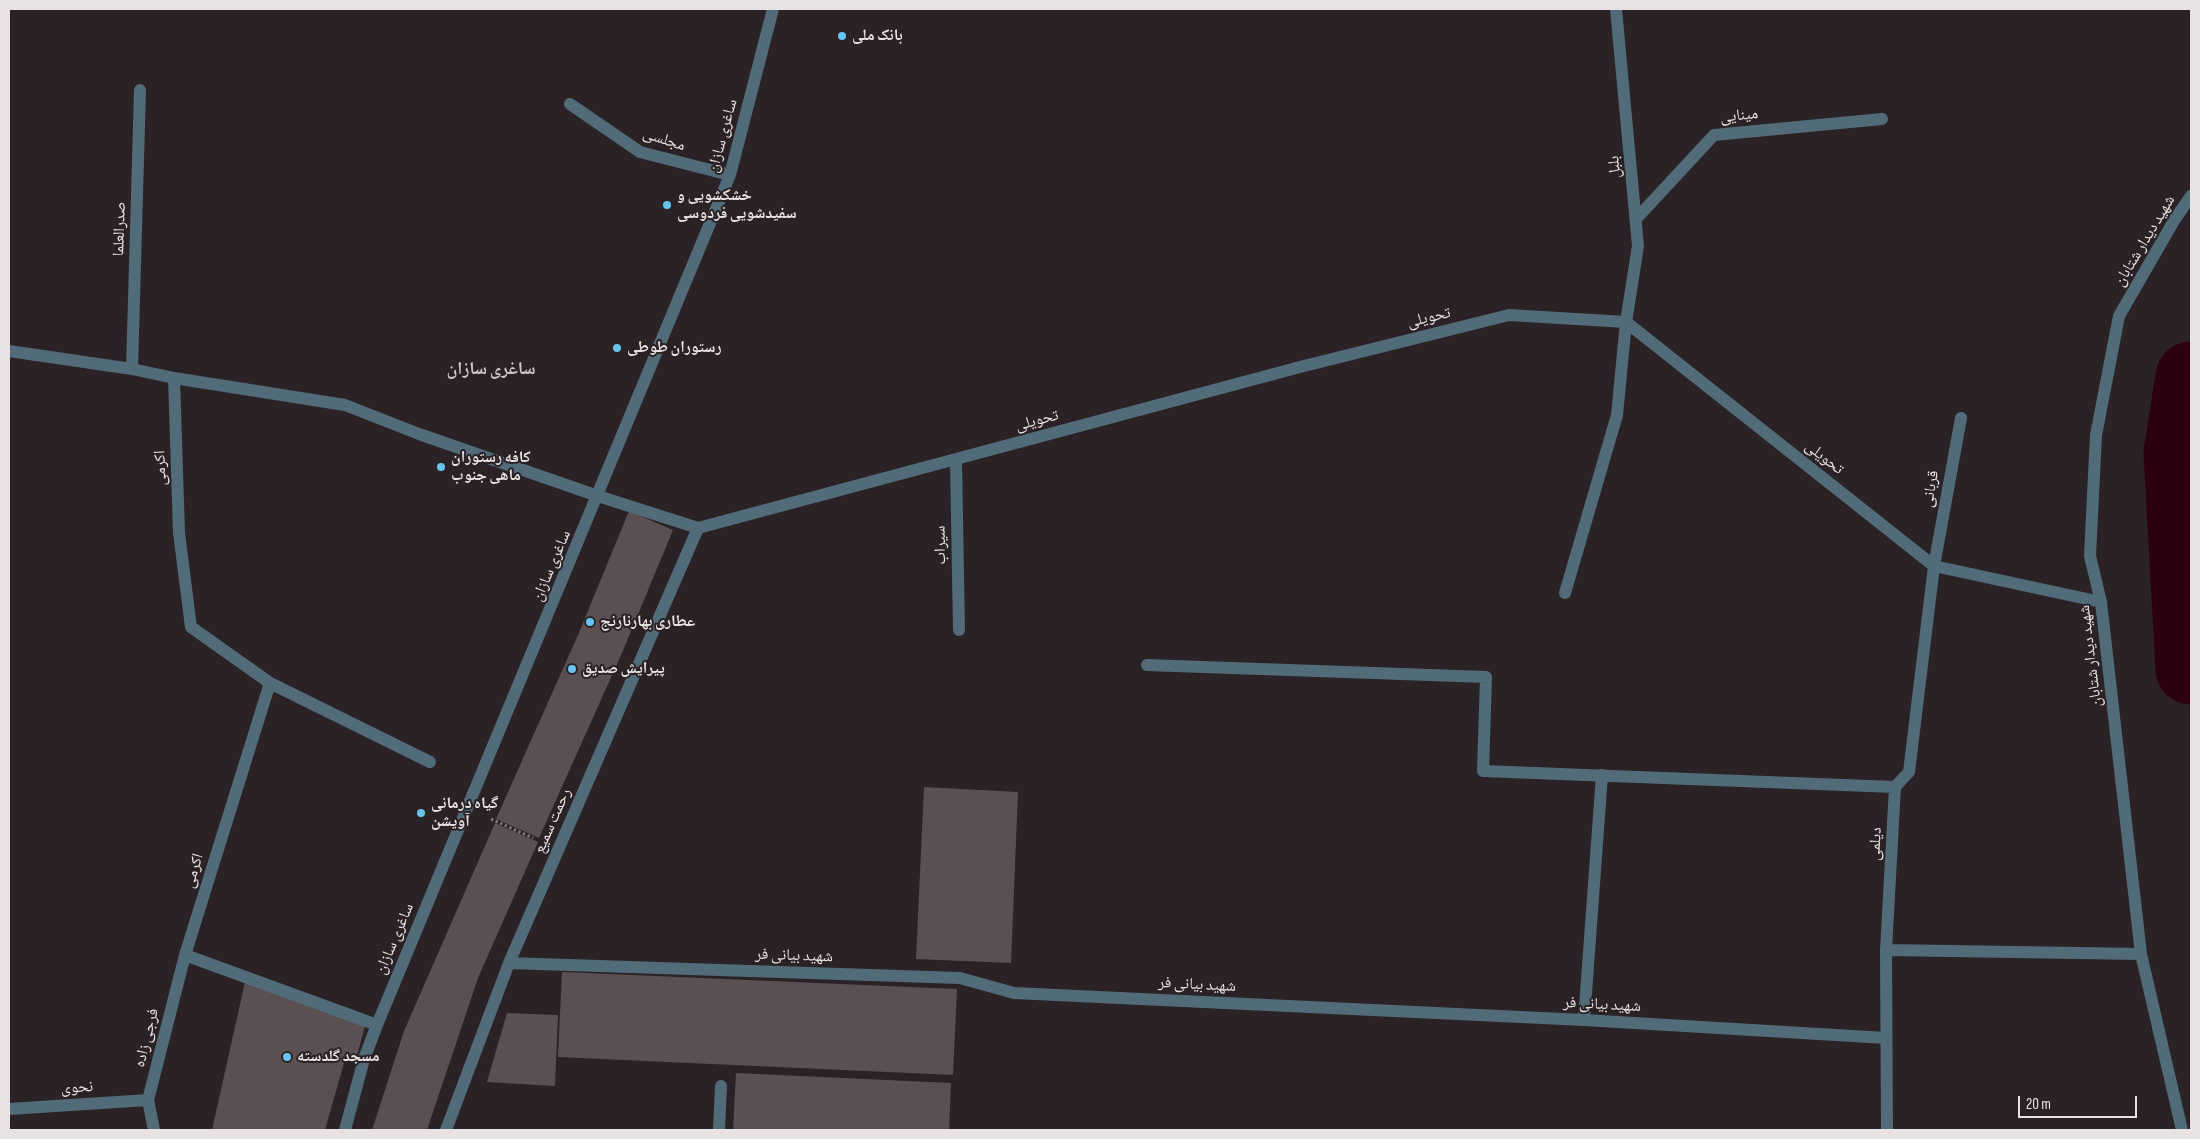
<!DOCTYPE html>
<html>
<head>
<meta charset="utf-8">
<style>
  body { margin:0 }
  #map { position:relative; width:2200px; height:1139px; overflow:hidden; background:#2a2224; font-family:"Sofia Sans Condensed",sans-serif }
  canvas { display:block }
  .frame { position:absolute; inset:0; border:10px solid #e8e2e3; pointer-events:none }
  .scale { position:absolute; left:2018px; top:1096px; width:119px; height:22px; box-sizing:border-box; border:2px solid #e8e2e3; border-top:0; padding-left:6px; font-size:15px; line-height:18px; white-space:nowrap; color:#e8e2e3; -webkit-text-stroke:4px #2a2224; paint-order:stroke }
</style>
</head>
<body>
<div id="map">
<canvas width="2200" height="1139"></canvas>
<div class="frame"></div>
<div class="scale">20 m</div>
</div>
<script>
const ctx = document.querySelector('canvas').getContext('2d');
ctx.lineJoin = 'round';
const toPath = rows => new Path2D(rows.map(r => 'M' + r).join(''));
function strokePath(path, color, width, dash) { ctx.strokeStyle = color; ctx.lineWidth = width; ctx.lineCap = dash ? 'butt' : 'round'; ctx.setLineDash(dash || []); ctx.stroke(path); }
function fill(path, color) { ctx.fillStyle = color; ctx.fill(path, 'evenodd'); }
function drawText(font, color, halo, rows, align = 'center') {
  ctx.font = font + ' "Sofia Sans Condensed","Noto Naskh Arabic",sans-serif'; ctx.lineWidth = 4; ctx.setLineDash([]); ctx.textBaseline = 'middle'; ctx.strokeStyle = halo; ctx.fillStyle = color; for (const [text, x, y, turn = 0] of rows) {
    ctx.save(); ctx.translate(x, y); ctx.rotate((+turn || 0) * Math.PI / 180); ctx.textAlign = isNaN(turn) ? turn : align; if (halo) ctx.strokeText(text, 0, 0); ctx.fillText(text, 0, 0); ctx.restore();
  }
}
strokePath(toPath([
  [2191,377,2179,453,2191,669]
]), '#2c0010', 71);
fill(toPath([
  [629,511,673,530,622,653,539,838,496,819,578,635],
  [924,787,1018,792,1011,963,916,959],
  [495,823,538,842,478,978,427,1130,372,1130,404,1031],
  [562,972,957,989,953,1075,558,1057],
  [245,982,365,1026,356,1059,346,1056,325,1130,212,1130],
  [507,1013,558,1015,555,1086,487,1082],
  [736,1073,951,1083,949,1130,733,1130]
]), '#5a5052');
strokePath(toPath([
  [491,819,533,838]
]), '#7e7778', 3, [2.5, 2.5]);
strokePath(toPath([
  [570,104,640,152,730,175],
  [1636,219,1714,135,1882,119],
  [9,351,132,369,174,378,179,533,191,627,270,683,430,762],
  [132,369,140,90],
  [174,378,345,405,419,434,598,496,698,528],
  [956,460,959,630],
  [698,528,1300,367,1509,315,1626,322,1934,566,2101,602],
  [1565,593,1617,415,1626,322,1638,246,1616,9],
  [1147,665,1486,677,1483,771,1895,787],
  [1886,950,2141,954],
  [185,955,377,1025],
  [509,963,960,978,1014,993,1584,1020,1886,1038],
  [1584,1020,1602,775],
  [9,1109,148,1100],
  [154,1130,148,1100,185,955,270,683],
  [345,1130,364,1059,377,1025,730,175,773,9],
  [446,1130,509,963,698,528],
  [719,1130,721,1086],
  [1887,1130,1886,950,1895,787,1909,772,1934,566,1961,418],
  [2182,1130,2141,954,2101,602,2090,556,2096,435,2119,316,2175,219,2191,196]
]), '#516b79', 12);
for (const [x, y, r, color] of [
  [842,36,5,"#67c4f0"],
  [667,205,5,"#67c4f0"],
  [617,348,5,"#67c4f0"],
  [441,467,5,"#67c4f0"],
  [590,622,5,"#67c4f0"],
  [572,669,5,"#67c4f0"],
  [421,813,5,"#67c4f0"],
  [287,1057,5,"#67c4f0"]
]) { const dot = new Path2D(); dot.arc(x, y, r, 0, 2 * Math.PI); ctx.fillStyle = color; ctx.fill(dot); strokePath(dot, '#2a2224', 2); }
drawText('bold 16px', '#e8e2e3', '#2a2224', [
  ["بانک ملی",852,36],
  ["خشکشویی و",677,196],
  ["سفیدشویی فردوسی",677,214],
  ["رستوران طوطی",627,348],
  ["کافه رستوران",451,458],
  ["ماهی جنوب",451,476],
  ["عطاری بهارنارنج",600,622],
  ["پیرایش صدیق",582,669],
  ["گیاه درمانی",431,804],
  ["آویشن",431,822],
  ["مسجد گلدسته",297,1057]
], 'left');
drawText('16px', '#e8e2e3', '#2a2224', [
  ["مینایی",1739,116,-6],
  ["ساغری سازان",723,136,-75],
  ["مجلسی",664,140,18],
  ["بلبل",1615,167,-95],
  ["صدرالعلما",120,229,-88],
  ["شهید دیدار شتابان",2145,241,-59],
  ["تحویلی",1429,318,-14],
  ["تحویلی",1037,421,-15],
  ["تحویلی",1824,458,38],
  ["اکرمی",161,468,-92],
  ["قربانی",1931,489,-80],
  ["سیراب",941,545,-91],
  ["ساغری سازان",552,566,-67],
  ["شهید دیدار شتابان",2091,656,-97],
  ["رحمت سمیع",553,821,-66],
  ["دیلمی",1876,844,-87],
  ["اکرمی",194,871,-73],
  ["ساغری سازان",395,939,-67],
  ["شهید بیانی فر",794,956,2],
  ["شهید بیانی فر",1197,985,3],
  ["شهید بیانی فر",1602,1005,3],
  ["فرجی زاده",147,1038,-76],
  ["نحوی",77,1088,-4]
]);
drawText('bold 18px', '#cfc4c7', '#2a2224', [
  ["ساغری سازان",491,369]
]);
</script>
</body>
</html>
